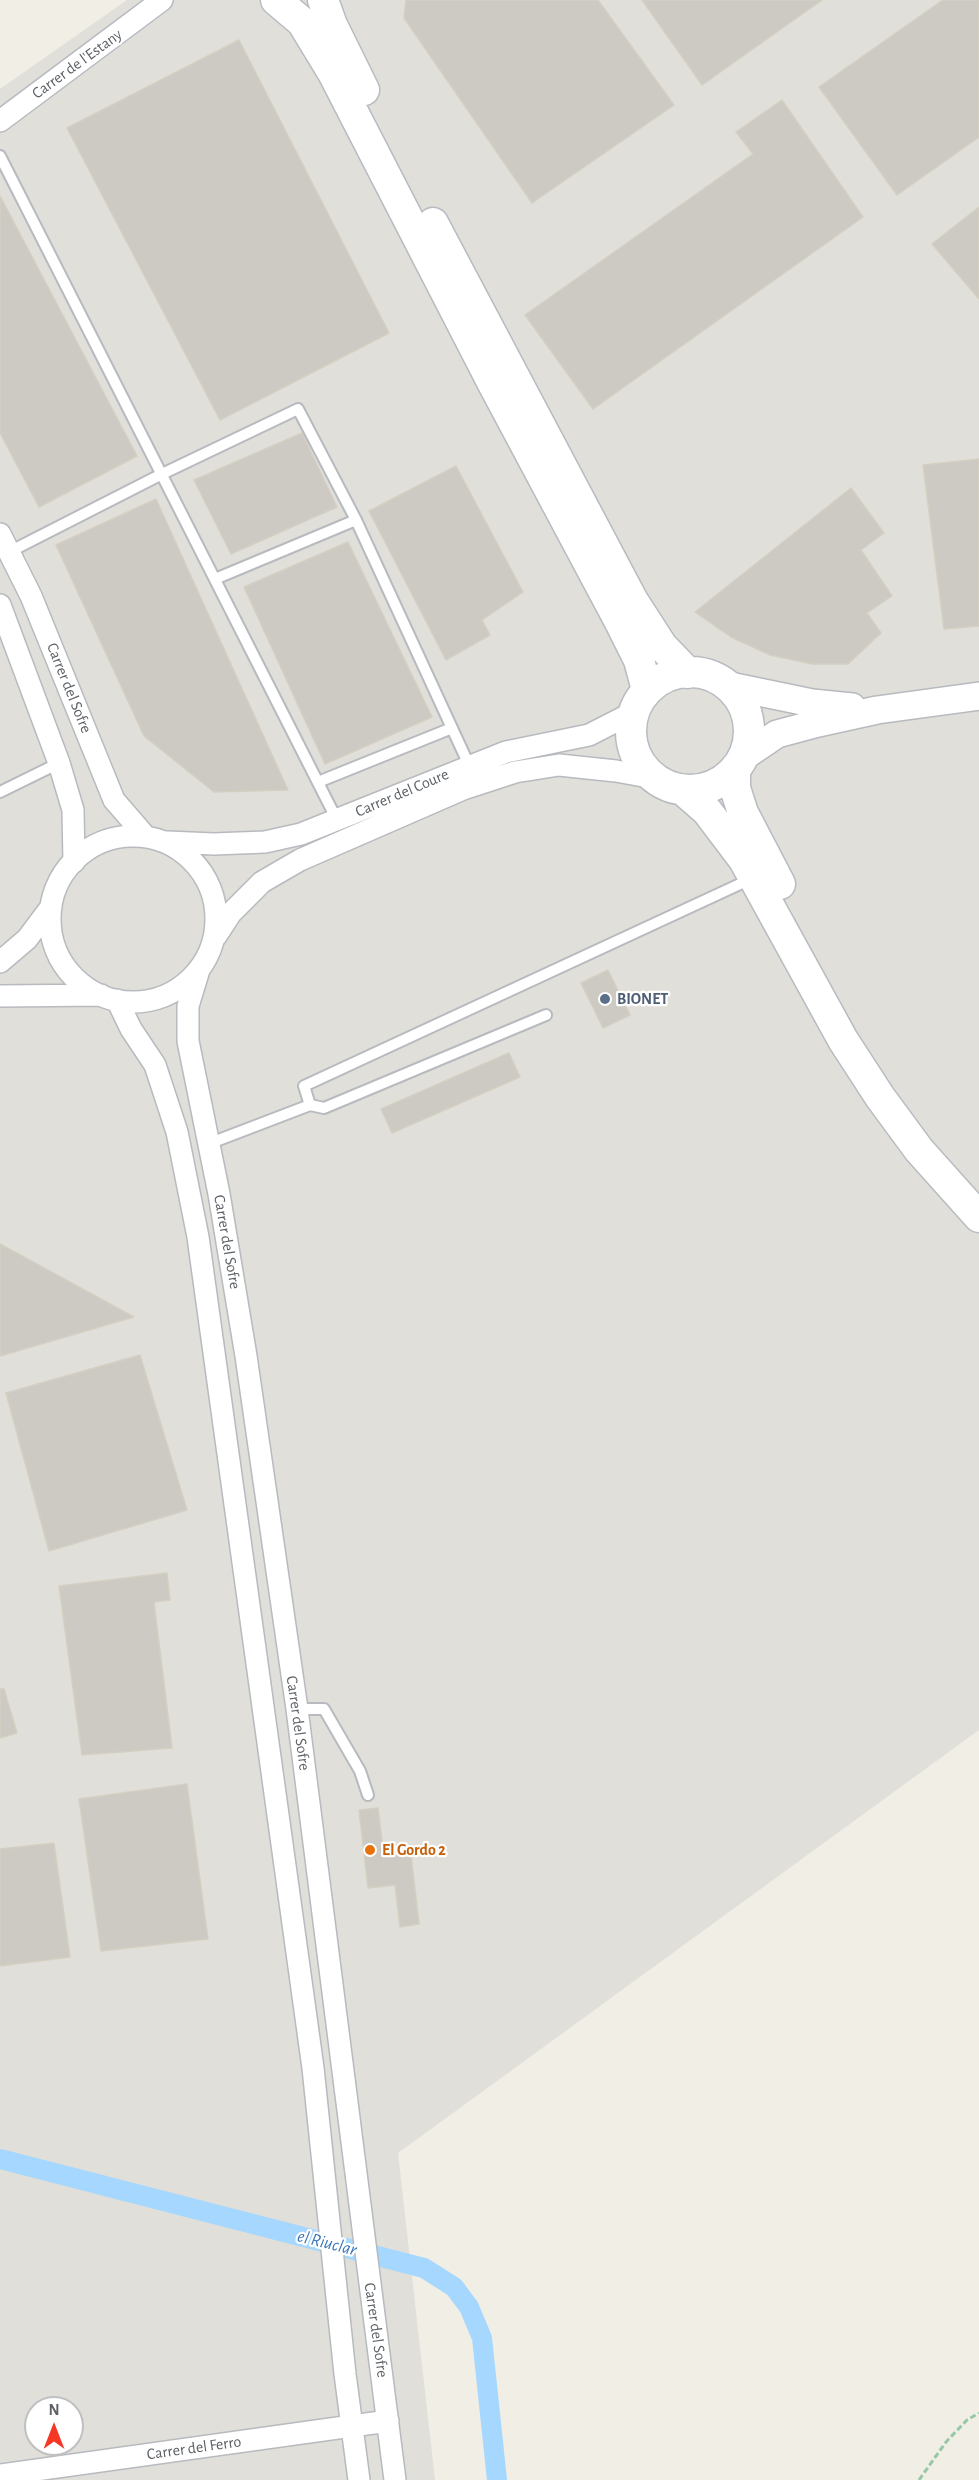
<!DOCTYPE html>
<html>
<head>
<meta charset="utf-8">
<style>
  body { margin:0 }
  #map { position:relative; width:979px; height:2480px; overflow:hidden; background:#f0eee5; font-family:"Alegreya Sans",sans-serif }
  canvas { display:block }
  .north { position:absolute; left:24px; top:2396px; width:60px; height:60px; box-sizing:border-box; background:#fff; border:2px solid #bec0c2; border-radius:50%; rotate:0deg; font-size:16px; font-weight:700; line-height:24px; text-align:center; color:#5c6166 }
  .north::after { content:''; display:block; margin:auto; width:21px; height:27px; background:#f53826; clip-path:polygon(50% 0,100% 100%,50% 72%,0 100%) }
</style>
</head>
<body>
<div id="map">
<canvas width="979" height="2480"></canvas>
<div class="north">N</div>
</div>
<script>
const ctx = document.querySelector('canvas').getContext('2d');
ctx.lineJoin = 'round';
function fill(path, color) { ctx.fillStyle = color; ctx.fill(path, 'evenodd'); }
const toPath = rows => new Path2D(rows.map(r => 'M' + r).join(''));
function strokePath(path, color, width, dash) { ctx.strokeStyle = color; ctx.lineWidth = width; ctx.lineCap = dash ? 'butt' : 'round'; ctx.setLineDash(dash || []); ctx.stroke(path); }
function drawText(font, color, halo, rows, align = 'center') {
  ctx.font = font + ' "Alegreya Sans",sans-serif'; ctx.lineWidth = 4.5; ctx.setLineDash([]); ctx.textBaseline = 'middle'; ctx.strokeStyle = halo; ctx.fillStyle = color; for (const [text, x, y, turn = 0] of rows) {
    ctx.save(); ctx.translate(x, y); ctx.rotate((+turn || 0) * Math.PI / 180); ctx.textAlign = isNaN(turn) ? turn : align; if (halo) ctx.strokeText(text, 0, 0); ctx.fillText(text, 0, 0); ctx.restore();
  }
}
fill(toPath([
  [127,0,979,0,979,1730,398,2153,435,2480,0,2480,0,89],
  [36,2408,72,2408,72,2444,36,2444]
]), '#e0dfd9');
strokePath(toPath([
  [0,2159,424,2268,454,2287,469,2307,482,2338,497,2480]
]), '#a5d7ff', 20);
const building = toPath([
  [406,0,598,0,674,105,532,203,404,18,406,0],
  [642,0,822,0,702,85,642,0],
  [943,0,979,0,979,137,897,195,819,87,943,0],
  [239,40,389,333,220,420,67,128,239,40],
  [782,100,863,217,593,409,525,315,753,154,736,132,782,100],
  [0,196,137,456,39,507,0,433,0,196],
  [979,207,979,299,932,244,979,207],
  [302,433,337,507,231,554,194,480,302,433],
  [979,459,979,626,944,629,923,465,979,459],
  [456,466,523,592,482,620,490,635,446,660,369,511,456,466],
  [851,488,884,533,861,550,892,596,867,613,881,633,848,664,812,664,770,655,731,637,695,612,851,488],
  [156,499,288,790,214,792,144,736,56,545,156,499],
  [348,542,432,717,325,764,244,587,348,542],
  [608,970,630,1015,603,1028,581,983,608,970],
  [509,1053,520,1077,392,1133,381,1109,509,1053],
  [0,1244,134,1317,0,1356,0,1244],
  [140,1355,187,1510,49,1551,6,1393,140,1355],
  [167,1573,170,1600,154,1602,172,1748,82,1755,59,1586,167,1573],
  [0,1689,4,1689,17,1733,0,1738,0,1689],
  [187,1784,208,1939,101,1951,79,1799,187,1784],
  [378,1808,383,1849,410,1846,419,1924,400,1927,395,1885,368,1888,359,1810,378,1808],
  [54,1843,70,1957,0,1966,0,1849,54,1843]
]);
fill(building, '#cdcac4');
strokePath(building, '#d5cfc2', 1.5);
const service = toPath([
  [0,156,337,820],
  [9,552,162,474,298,409,356,520,469,765],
  [215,579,356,520],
  [318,782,452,728],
  [0,792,59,763],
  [310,1105,304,1086,753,878],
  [208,1144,310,1105,324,1108,546,1015],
  [297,1709,324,1709,360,1771,368,1795]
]);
const minor = toPath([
  [0,121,162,0],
  [0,534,31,596,114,800,146,837],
  [0,605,59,763,73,810,74,862],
  '50 919a83 83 0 1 1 166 0a83 83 0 1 1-166 0Z',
  [167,842,214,844,265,842,301,834,506,752,589,735,634,712],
  [216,936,231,913,262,882,300,860,463,789,515,772,559,765,616,771,654,778],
  [0,962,27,939,51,907],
  [199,970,188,1006,188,1041,219,1194,246,1356,297,1709,395,2480],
  [0,996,101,995],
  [117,1000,131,1029,155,1065,177,1132,198,1237,313,2068,345,2374,359,2480],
  [0,2475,388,2421]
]);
const tertiary = toPath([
  [725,685,812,703,852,707],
  [743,757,777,734,818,723,877,710,979,696]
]);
const secondary = toPath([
  [276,0,302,22,333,73,492,382,621,624,639,660,647,690],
  [323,0,332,25,364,90],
  [433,223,633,601,662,646,688,673],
  '631 731a59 59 0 1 1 118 0a59 59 0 1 1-118 0Z',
  [735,769,735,788,743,813,780,884],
  [683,790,707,811,744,860,843,1040,880,1097,919,1150,979,1217]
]);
strokePath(service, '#b7babf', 14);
strokePath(minor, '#b7babf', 24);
strokePath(tertiary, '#b7babf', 30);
strokePath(secondary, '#b8bbc1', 33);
strokePath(toPath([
  [919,2480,946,2442,967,2420,979,2413]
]), '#97c8a5', 3, [6, 3]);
strokePath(service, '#fff', 10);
strokePath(minor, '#fff', 21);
strokePath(tertiary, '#fff', 27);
strokePath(secondary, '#fff', 30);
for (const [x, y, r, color] of [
  [605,999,6,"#5c6f8a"],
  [370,1850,6,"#e8710a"]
]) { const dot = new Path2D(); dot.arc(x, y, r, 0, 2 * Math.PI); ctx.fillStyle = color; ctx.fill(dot); strokePath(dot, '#fff', 2); }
drawText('16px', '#5c6166', '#fff', [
  ["Carrer de l'Estany",77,64,-36],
  ["Carrer del Sofre",69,688,68],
  ["Carrer del Coure",402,793,-23],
  ["Carrer del Sofre",227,1242,80],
  ["Carrer del Sofre",298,1723,82],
  ["Carrer del Sofre",376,2330,82],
  ["Carrer del Ferro",194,2448,-8]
]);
drawText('bold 16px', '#4e5e75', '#fff', [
  ["BIONET",617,999]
], 'left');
drawText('bold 16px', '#c56008', '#fff', [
  ["El Gordo 2",382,1850]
], 'left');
drawText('italic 18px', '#3a77b8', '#fff', [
  ["el Riuclar",327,2243,14]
]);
</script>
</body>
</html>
